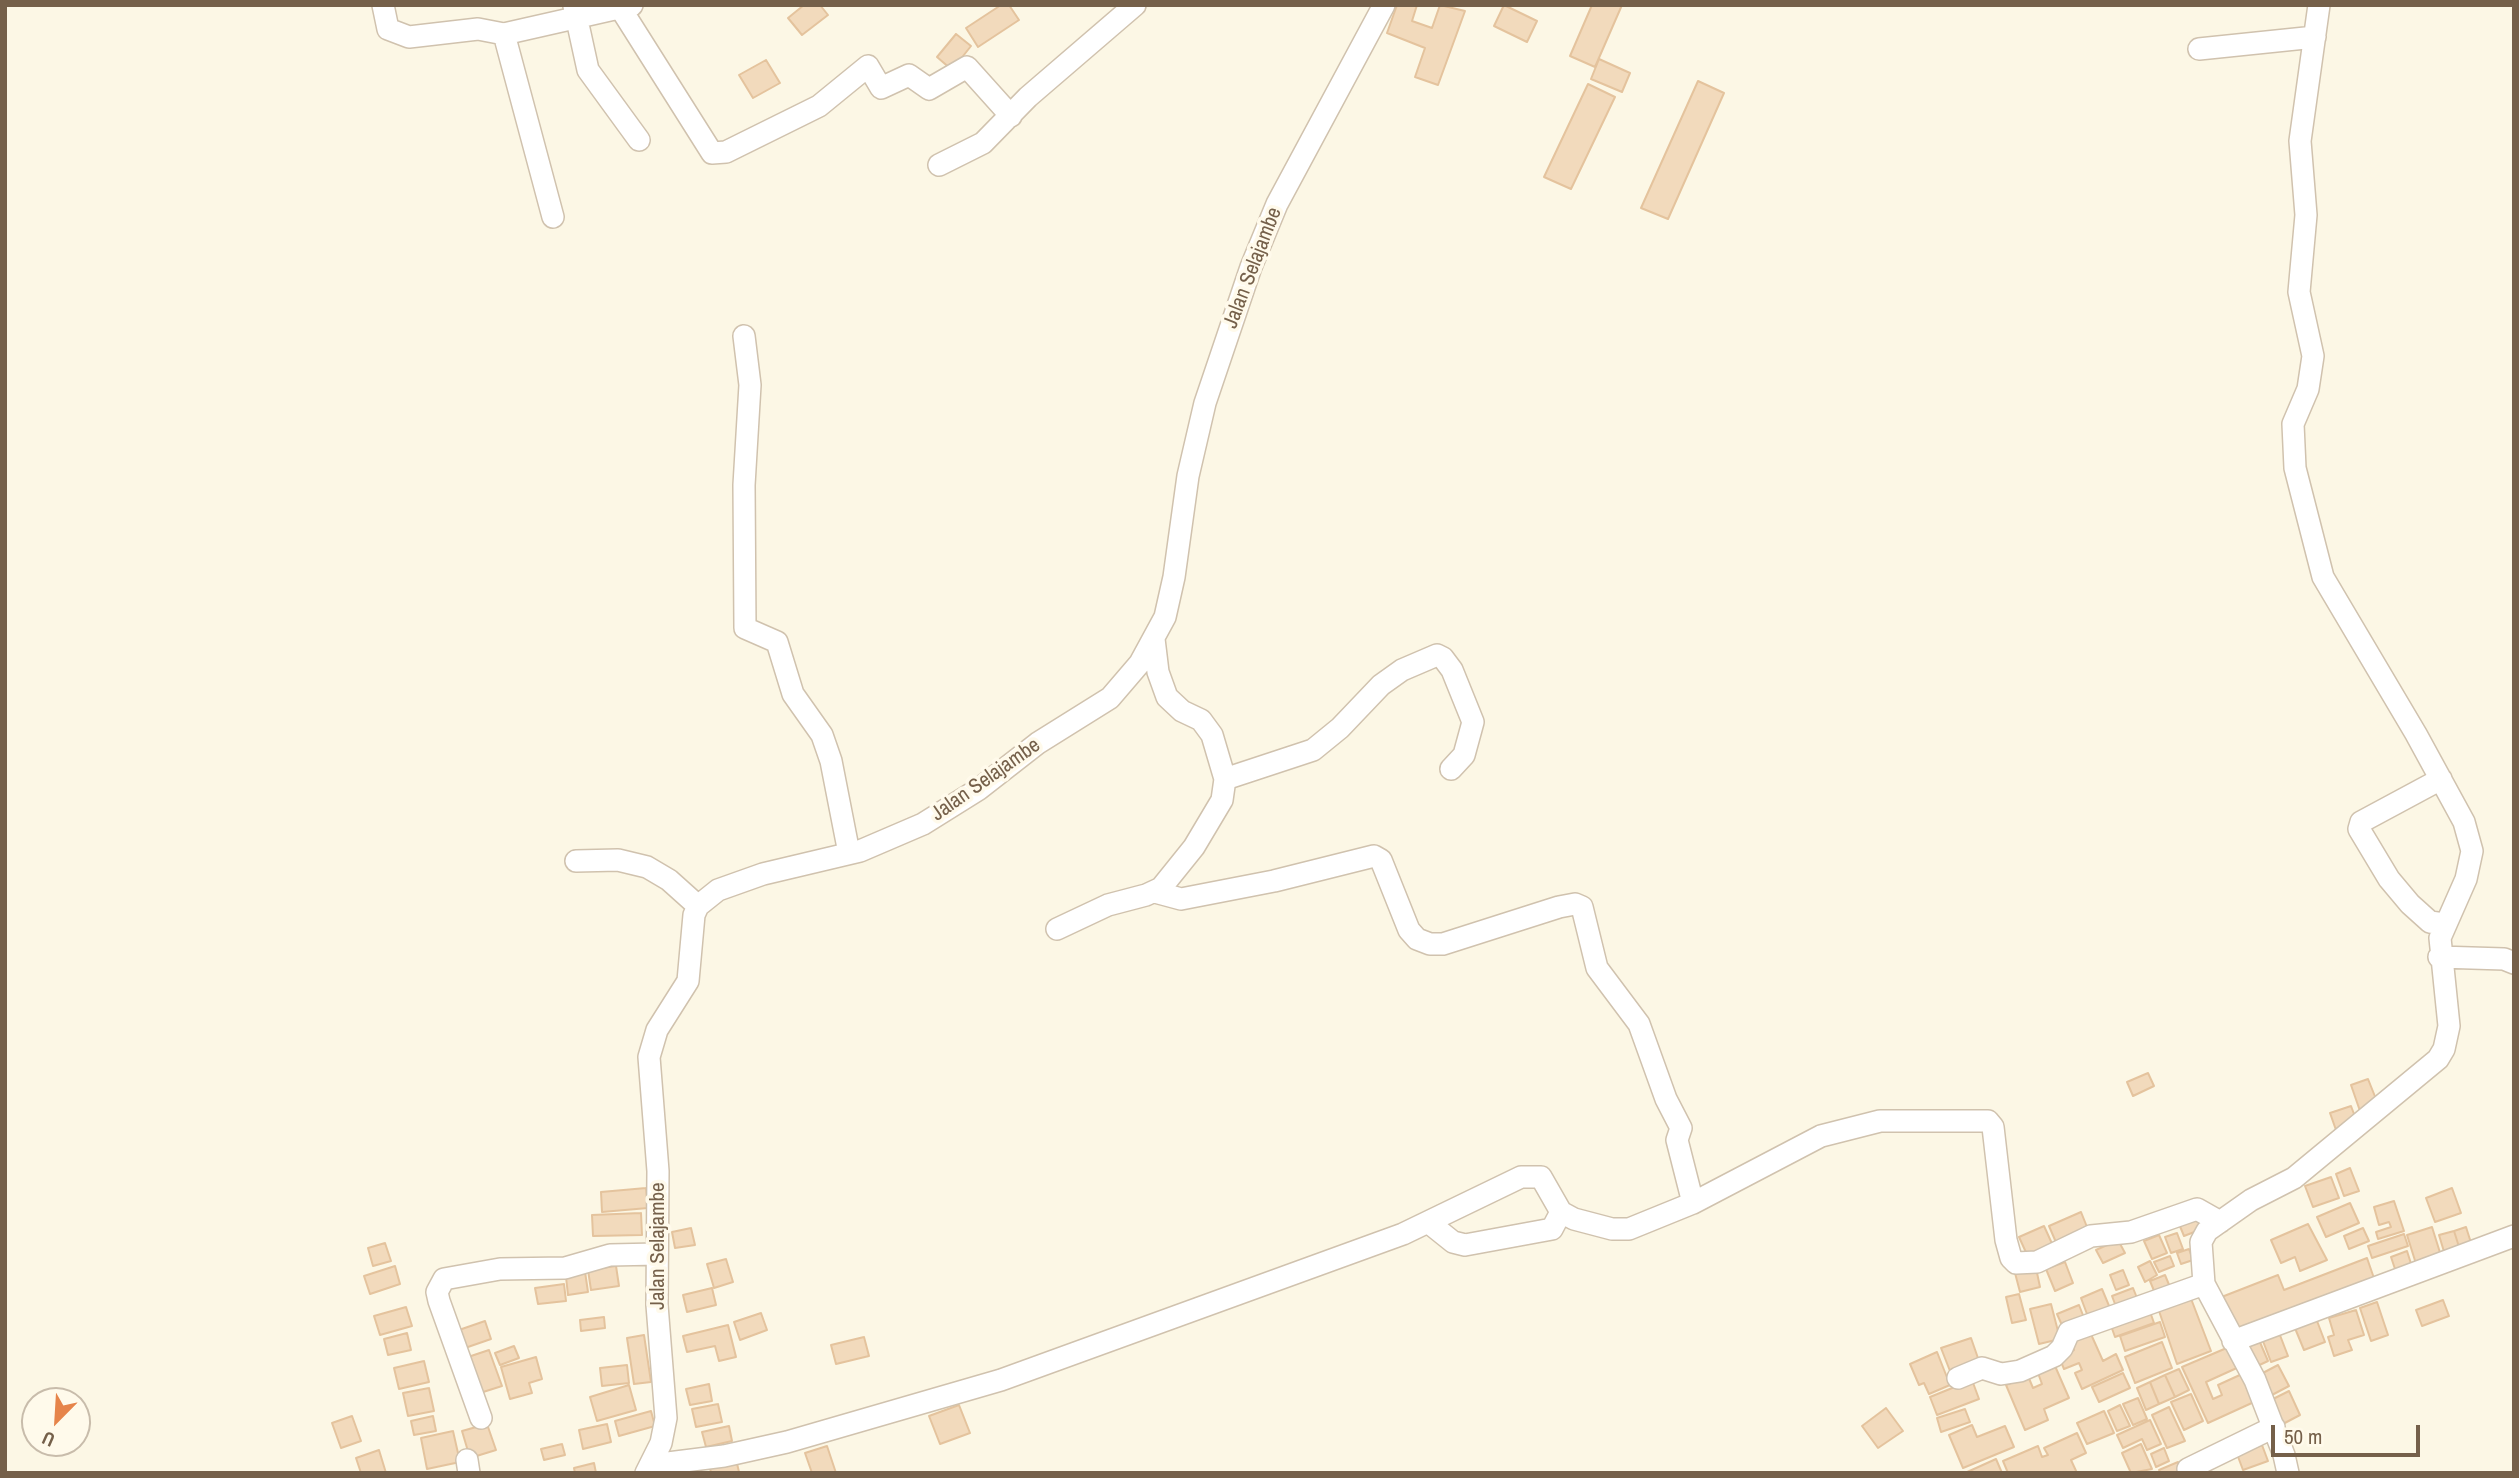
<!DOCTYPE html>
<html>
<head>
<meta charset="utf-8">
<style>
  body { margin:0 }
  #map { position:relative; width:2519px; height:1478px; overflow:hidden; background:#fcf7e5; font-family:"Archivo Narrow",sans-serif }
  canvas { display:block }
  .frame { position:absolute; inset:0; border:7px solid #75604a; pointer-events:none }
  .north { position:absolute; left:21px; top:1387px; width:70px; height:70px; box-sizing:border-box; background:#fffaeb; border:2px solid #c8bcab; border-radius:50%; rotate:204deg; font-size:19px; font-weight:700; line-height:28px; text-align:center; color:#75604a }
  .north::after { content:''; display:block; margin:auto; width:24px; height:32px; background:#e6844a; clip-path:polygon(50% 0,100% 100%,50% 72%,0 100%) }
  .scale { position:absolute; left:2271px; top:1425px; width:149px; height:32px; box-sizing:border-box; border:4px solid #75604a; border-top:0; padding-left:9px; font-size:21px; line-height:24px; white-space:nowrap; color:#75604a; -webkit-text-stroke:5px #fffaeb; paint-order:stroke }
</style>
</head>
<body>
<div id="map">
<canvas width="2519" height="1478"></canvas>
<div class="frame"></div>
<div class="north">U</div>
<div class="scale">50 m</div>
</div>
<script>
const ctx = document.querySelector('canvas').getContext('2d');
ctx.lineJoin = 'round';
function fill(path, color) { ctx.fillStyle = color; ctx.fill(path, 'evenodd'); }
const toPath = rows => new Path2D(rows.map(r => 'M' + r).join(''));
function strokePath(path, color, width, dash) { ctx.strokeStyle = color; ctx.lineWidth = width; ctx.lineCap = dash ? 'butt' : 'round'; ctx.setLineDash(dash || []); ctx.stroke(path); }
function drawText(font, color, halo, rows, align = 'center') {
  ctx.font = font + ' "Archivo Narrow",sans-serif'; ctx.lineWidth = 7; ctx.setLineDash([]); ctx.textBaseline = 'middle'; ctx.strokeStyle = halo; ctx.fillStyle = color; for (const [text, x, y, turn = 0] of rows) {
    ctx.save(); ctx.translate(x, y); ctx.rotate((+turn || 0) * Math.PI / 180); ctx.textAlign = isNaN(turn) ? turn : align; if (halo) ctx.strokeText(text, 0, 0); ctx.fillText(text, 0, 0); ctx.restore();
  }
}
const building = toPath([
  [804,5,820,5,828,15,802,35,788,18,804,5],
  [1001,5,1009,5,1019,20,978,47,966,28,1001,5],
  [1397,5,1417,5,1412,21,1432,28,1440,5,1465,11,1438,85,1415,77,1425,48,1387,33,1397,5],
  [1504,5,1537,21,1527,42,1494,26,1504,5],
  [1592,5,1622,5,1595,67,1570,56,1592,5],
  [956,34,971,46,952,70,937,57,956,34],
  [1599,59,1630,73,1622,92,1591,79,1599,59],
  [766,60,780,83,753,98,739,75,766,60],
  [1698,81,1724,93,1668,219,1641,208,1698,81],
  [1588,84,1615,97,1571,189,1544,177,1588,84],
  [2148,1073,2154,1086,2133,1096,2127,1082,2148,1073],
  [2368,1079,2378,1104,2360,1111,2351,1085,2368,1079],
  [2351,1106,2357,1122,2336,1130,2330,1113,2351,1106],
  [2350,1168,2359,1191,2344,1196,2336,1174,2350,1168],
  [2331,1177,2339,1198,2313,1207,2305,1186,2331,1177],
  [646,1188,648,1208,602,1212,601,1192,646,1188],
  [2452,1188,2461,1213,2435,1222,2426,1198,2452,1188],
  [2394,1201,2404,1231,2378,1239,2376,1232,2391,1227,2389,1222,2379,1225,2374,1207,2394,1201],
  [2350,1203,2359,1223,2326,1237,2317,1217,2350,1203],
  [2081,1212,2087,1227,2058,1247,2049,1226,2081,1212],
  [2194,1212,2202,1229,2184,1236,2177,1219,2194,1212],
  [641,1213,642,1235,593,1236,592,1215,641,1213],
  [2308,1224,2327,1260,2300,1271,2295,1257,2281,1263,2271,1240,2308,1224],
  [2044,1226,2054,1248,2029,1259,2019,1237,2044,1226],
  [2432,1227,2442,1259,2417,1267,2407,1235,2432,1227],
  [2466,1227,2472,1246,2460,1250,2454,1231,2466,1227],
  [691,1228,695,1245,675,1248,672,1232,691,1228],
  [2363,1228,2369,1241,2349,1249,2344,1236,2363,1228],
  [2454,1231,2460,1250,2445,1255,2439,1235,2454,1231],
  [2177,1233,2183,1249,2171,1253,2165,1237,2177,1233],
  [2404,1234,2408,1246,2372,1258,2368,1246,2404,1234],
  [2159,1235,2167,1253,2152,1259,2144,1241,2159,1235],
  [2118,1240,2125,1253,2103,1263,2096,1250,2118,1240],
  [385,1243,391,1261,373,1266,368,1248,385,1243],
  [2189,1249,2193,1260,2181,1264,2177,1253,2189,1249],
  [2407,1251,2413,1270,2397,1275,2391,1257,2407,1251],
  [2170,1256,2174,1266,2159,1272,2154,1262,2170,1256],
  [2367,1258,2376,1284,2234,1337,2219,1298,2278,1275,2284,1290,2367,1258],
  [726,1259,733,1282,714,1288,707,1264,726,1259],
  [2150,1261,2157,1275,2145,1282,2138,1267,2150,1261],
  [2065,1262,2073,1283,2055,1291,2046,1269,2065,1262],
  [584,1265,588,1292,568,1295,565,1268,584,1265],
  [395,1266,400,1284,370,1294,364,1276,395,1266],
  [616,1266,619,1286,591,1290,588,1270,616,1266],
  [2036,1268,2040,1287,2020,1292,2015,1273,2036,1268],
  [2123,1270,2129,1285,2116,1290,2110,1275,2123,1270],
  [2165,1275,2172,1292,2157,1298,2150,1281,2165,1275],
  [564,1284,566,1301,538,1304,535,1288,564,1284],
  [712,1288,716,1305,687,1312,683,1295,712,1288],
  [2133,1288,2137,1298,2118,1312,2112,1296,2133,1288],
  [2102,1289,2112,1313,2090,1322,2081,1298,2102,1289],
  [2019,1294,2026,1320,2012,1323,2006,1297,2019,1294],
  [2190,1296,2211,1351,2177,1364,2158,1308,2190,1296],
  [2443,1300,2449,1316,2422,1326,2416,1310,2443,1300],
  [2377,1302,2388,1335,2371,1341,2360,1308,2377,1302],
  [2051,1304,2060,1339,2039,1344,2030,1309,2051,1304],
  [2079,1305,2086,1323,2065,1332,2057,1314,2079,1305],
  [2148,1306,2154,1323,2115,1337,2109,1320,2148,1306],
  [406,1307,412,1326,380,1335,374,1316,406,1307],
  [2356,1310,2364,1335,2348,1340,2352,1350,2334,1356,2328,1337,2334,1335,2329,1318,2356,1310],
  [761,1313,767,1330,740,1340,734,1322,761,1313],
  [2314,1313,2325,1342,2304,1350,2292,1321,2314,1313],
  [604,1317,605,1328,581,1331,580,1320,604,1317],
  [485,1321,491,1339,465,1348,459,1330,485,1321],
  [2160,1322,2165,1337,2125,1351,2120,1336,2160,1322],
  [728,1325,736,1357,719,1361,715,1346,687,1352,683,1336,728,1325],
  [2278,1330,2288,1356,2271,1362,2261,1336,2278,1330],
  [2090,1332,2103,1361,2116,1354,2123,1370,2082,1389,2075,1373,2082,1370,2079,1363,2064,1369,2059,1357,2074,1350,2070,1341,2090,1332],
  [407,1333,411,1350,388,1355,384,1339,407,1333],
  [644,1335,651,1382,634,1384,627,1338,644,1335],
  [864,1337,869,1356,836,1364,831,1345,864,1337],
  [1971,1338,1979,1361,1950,1371,1941,1348,1971,1338],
  [2259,1340,2268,1361,2253,1368,2244,1347,2259,1340],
  [2162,1342,2172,1368,2135,1383,2125,1357,2162,1342],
  [514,1346,519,1358,500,1365,495,1353,514,1346],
  [2229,1347,2239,1367,2206,1382,2213,1399,2222,1395,2218,1385,2242,1374,2254,1402,2208,1423,2182,1367,2229,1347],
  [489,1350,502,1386,480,1393,468,1357,489,1350],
  [1937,1352,1950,1385,1929,1394,1924,1383,1919,1385,1910,1364,1937,1352],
  [536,1357,542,1379,529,1383,532,1393,510,1399,501,1367,536,1357],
  [424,1361,429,1382,399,1389,394,1368,424,1361],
  [627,1365,629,1383,602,1386,600,1368,627,1365],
  [2278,1365,2289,1386,2270,1396,2259,1375,2278,1365],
  [2055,1366,2069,1398,2044,1409,2048,1420,2025,1430,2006,1385,2028,1376,2033,1388,2042,1384,2038,1373,2055,1366],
  [2179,1369,2189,1390,2175,1397,2165,1375,2179,1369],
  [2123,1373,2130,1388,2099,1402,2092,1387,2123,1373],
  [2165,1375,2175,1397,2159,1404,2150,1382,2165,1375],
  [1972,1380,1979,1399,1937,1415,1930,1397,1972,1380],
  [2150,1382,2159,1404,2146,1410,2137,1388,2150,1382],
  [709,1384,712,1401,690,1405,686,1389,709,1384],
  [629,1385,636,1410,597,1421,590,1397,629,1385],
  [429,1388,434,1411,408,1416,403,1393,429,1388],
  [2289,1391,2300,1415,2281,1425,2269,1401,2289,1391],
  [2191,1394,2203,1421,2184,1430,2171,1402,2191,1394],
  [2138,1398,2147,1419,2133,1425,2123,1404,2138,1398],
  [718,1404,722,1422,696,1427,692,1409,718,1404],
  [959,1405,970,1433,940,1444,929,1416,959,1405],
  [2120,1405,2130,1426,2117,1431,2108,1411,2120,1405],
  [2169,1407,2185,1441,2167,1448,2152,1415,2169,1407],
  [1886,1408,1903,1431,1878,1448,1862,1426,1886,1408],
  [1965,1409,1970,1422,1941,1432,1937,1418,1965,1409],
  [651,1411,655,1426,619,1436,615,1421,651,1411],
  [2104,1411,2114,1433,2087,1444,2077,1423,2104,1411],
  [352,1416,361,1441,341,1448,332,1423,352,1416],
  [433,1416,436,1431,414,1435,411,1421,433,1416],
  [2150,1420,2161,1444,2147,1450,2142,1439,2123,1448,2117,1435,2150,1420],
  [487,1424,496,1450,470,1458,462,1431,487,1424],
  [607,1424,611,1442,583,1449,579,1430,607,1424],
  [1972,1425,1977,1437,2005,1426,2014,1447,1963,1468,1949,1435,1972,1425],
  [729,1426,732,1441,706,1447,702,1432,729,1426],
  [453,1431,460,1462,427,1469,421,1438,453,1431],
  [2077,1433,2086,1453,2071,1460,2077,1473,2008,1473,2003,1461,2038,1446,2042,1457,2048,1455,2044,1448,2077,1433],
  [562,1444,565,1455,544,1460,541,1449,562,1444],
  [2141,1444,2152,1469,2131,1473,2122,1453,2141,1444],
  [2262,1445,2268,1461,2243,1470,2237,1454,2262,1445],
  [827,1446,836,1473,812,1473,805,1453,827,1446],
  [2164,1448,2169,1461,2156,1467,2151,1454,2164,1448],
  [379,1450,386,1473,361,1473,356,1458,379,1450],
  [735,1455,739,1472,711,1473,709,1462,735,1455],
  [1996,1459,2002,1473,1965,1473,1996,1459],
  [2178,1462,2183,1473,2161,1473,2159,1470,2178,1462],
  [594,1463,596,1473,575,1473,574,1468,594,1463]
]);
fill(building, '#f2dabc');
strokePath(building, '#e4c39d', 2);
const minor = toPath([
  [383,5,388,29,409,37,478,29,504,34,632,5],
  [574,6,588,70,639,140],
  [621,9,712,153,726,152,819,106,868,66,881,88,909,75,929,89,967,67,1011,116],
  [504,34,553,217],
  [2199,49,2315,37],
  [939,165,983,143,1028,97,1135,5],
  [744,336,750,385,744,485,745,628,777,642,793,694,822,735,831,761,849,853],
  [1225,779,1313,750,1340,728,1381,685,1402,670,1437,655,1443,658,1452,670,1473,722,1464,755,1451,769],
  [2441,779,2361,822,2359,829,2389,879,2410,904,2430,922,2444,924],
  [576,861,618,860,647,867,669,880,698,906],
  [1155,892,1181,899,1274,881,1374,856,1381,860,1409,930,1417,939,1430,944,1443,944,1559,907,1575,904,1582,907,1597,968,1639,1024,1666,1099,1681,1128,1677,1140,1693,1203],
  [1057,929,1108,905,1146,895,1161,888,1194,847,1222,800,1225,779,1212,735,1201,720,1182,711,1167,697,1158,672,1154,639],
  [2439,957,2504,959,2514,963],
  [1428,1222,1453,1242,1465,1245,1552,1229,1561,1212],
  [2233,1341,2514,1236],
  [1958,1378,1982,1368,2001,1374,2020,1371,2054,1356,2062,1348,2069,1332,2204,1284],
  [481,1418,439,1301,437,1292,444,1279,500,1269,565,1268,610,1255,657,1254],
  [467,1460,469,1473],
  [652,1465,724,1456,787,1442,1001,1380,1403,1234,1521,1177,1541,1177,1561,1212,1574,1219,1612,1229,1629,1229,1693,1203,1821,1136,1880,1121,1988,1121,1993,1127,2006,1240,2011,1258,2016,1263,2037,1262,2091,1236,2131,1232,2197,1209,2220,1222],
  [2188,1469,2274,1427],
  [646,1473,661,1443,666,1418,657,1305,658,1171,649,1057,657,1030,688,981,694,915,698,906,718,890,763,874,860,851,923,824,979,789,1038,743,1110,698,1140,663,1165,617,1174,577,1188,476,1205,403,1251,267,1277,204,1384,5],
  [2288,1473,2284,1455,2255,1380,2204,1284,2201,1242,2207,1231,2251,1200,2294,1178,2438,1059,2444,1049,2449,1026,2440,938,2466,879,2472,851,2464,822,2416,734,2323,577,2295,468,2293,424,2308,389,2313,356,2299,292,2306,215,2300,141,2319,5]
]);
strokePath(minor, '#d0c2ae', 24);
strokePath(minor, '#fff', 21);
drawText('21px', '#75604a', '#fffaeb', [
  ["Jalan Selajambe",1253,268,-69],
  ["Jalan Selajambe",986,780,-35],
  ["Jalan Selajambe",658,1246,-90]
]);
</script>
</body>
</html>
